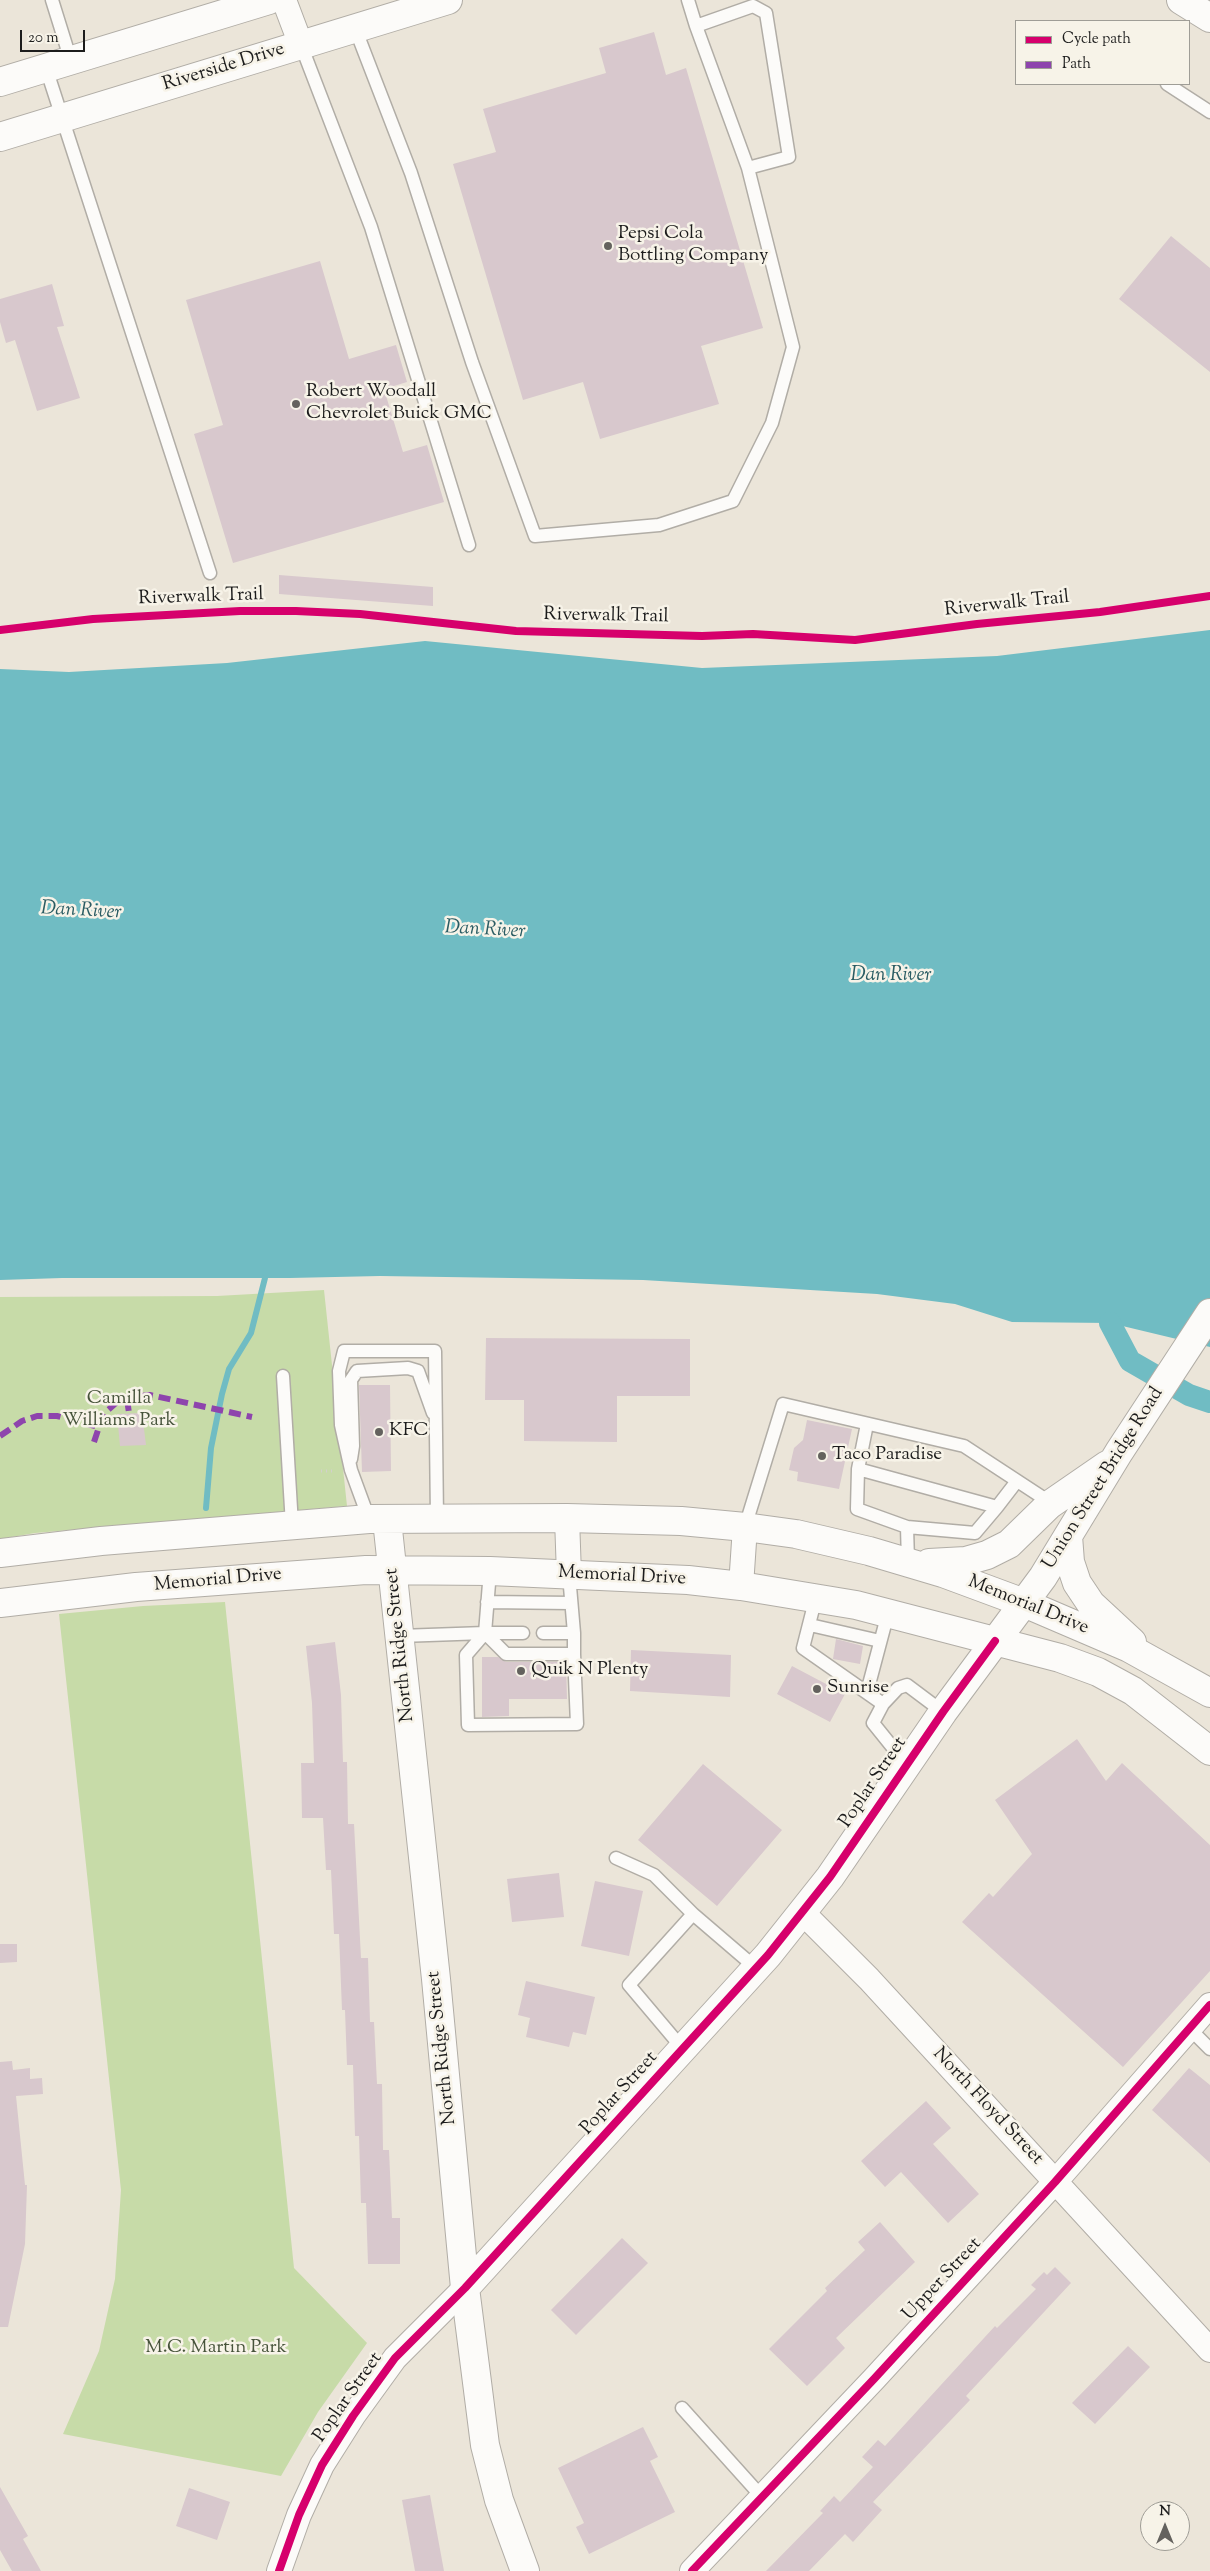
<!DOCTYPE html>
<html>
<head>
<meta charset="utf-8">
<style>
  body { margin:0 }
  #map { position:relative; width:1210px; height:2571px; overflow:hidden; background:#ebe5d9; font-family:"Sorts Mill Goudy",serif }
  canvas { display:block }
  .legend { position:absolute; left:1015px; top:20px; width:175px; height:65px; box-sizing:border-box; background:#f7f3e8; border:1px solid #9f9d96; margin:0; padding:6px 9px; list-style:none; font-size:15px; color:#1c1c1c }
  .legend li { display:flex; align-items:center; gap:10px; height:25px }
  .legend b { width:25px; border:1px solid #9f9d96 }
  .north { position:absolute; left:1140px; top:2501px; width:50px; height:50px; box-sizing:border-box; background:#f7f3e8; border:1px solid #9f9d96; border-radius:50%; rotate:0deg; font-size:14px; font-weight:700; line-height:20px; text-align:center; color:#1c1c1c }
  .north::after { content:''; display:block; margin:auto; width:18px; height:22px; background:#64625e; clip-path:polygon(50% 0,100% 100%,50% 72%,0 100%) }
  .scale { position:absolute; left:20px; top:30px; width:65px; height:22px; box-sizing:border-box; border:2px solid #1c1c1c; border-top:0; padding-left:6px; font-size:15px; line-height:18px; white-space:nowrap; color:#1c1c1c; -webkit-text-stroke:4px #f7f3e8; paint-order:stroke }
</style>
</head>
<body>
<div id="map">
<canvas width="1210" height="2571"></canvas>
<ul class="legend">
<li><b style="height:6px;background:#d6006c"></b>Cycle path</li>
<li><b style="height:6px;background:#8e44ad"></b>Path</li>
</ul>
<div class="north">N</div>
<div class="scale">20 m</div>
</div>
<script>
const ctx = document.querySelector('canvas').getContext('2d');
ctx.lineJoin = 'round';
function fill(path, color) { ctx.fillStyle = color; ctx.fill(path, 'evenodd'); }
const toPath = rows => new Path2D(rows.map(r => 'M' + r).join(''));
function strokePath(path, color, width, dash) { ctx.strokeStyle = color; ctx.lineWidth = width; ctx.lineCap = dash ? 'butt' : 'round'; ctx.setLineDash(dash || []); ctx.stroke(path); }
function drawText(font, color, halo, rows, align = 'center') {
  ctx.font = font + ' "Sorts Mill Goudy",serif'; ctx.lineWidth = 5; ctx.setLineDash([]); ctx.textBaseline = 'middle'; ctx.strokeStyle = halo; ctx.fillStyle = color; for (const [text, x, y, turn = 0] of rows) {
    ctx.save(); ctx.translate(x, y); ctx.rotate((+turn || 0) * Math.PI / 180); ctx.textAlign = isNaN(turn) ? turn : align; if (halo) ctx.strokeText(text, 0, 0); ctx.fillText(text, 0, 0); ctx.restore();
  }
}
fill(toPath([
  [324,1290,347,1506,35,1533,0,1539,0,1297,217,1296],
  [225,1602,294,2268,367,2343,318,2412,281,2476,63,2434,99,2351,115,2279,121,2190,59,1614,143,1606]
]), '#c7dba8');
fill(toPath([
  [1210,630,1210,1347,1110,1323,1012,1322,955,1304,877,1294,643,1280,380,1276,290,1278,62,1278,0,1280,0,669,69,672,227,663,425,641,702,668,997,656]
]), '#70bcc3');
strokePath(toPath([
  [206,1508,211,1448,222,1394,229,1369,251,1333,265,1278]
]), '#70bcc3', 6);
strokePath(toPath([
  [1110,1323,1130,1361,1189,1395,1210,1402]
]), '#70bcc3', 22);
fill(toPath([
  [654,32,666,75,686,68,763,328,701,346,719,404,600,439,583,382,523,400,453,164,496,152,483,109,606,73,599,48],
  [1171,236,1210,268,1210,372,1119,299],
  [320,261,349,359,396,345,407,382,384,389,403,452,427,445,444,502,233,563,194,434,223,425,186,300],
  [52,284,64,326,57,327,80,398,37,411,15,340,6,343,0,322,0,299],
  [279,575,433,587,433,606,279,594],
  [486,1338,690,1339,690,1396,617,1396,617,1442,524,1441,524,1400,485,1400],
  [359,1385,390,1385,391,1471,362,1472],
  [142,1413,146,1445,120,1446,117,1414],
  [807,1420,852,1429,839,1489,797,1481,798,1472,789,1470,794,1448,803,1440],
  [836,1639,863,1646,860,1664,833,1659],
  [335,1642,341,1695,343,1762,347,1762,348,1824,354,1824,361,1958,368,1958,370,2022,374,2022,377,2084,382,2084,383,2150,389,2150,392,2218,400,2218,400,2264,368,2264,366,2203,361,2203,359,2136,355,2136,353,2065,347,2065,345,2010,342,2010,339,1934,334,1934,331,1870,326,1870,323,1818,302,1818,301,1763,314,1763,312,1703,306,1646],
  [631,1650,731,1655,730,1697,630,1691],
  [482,1657,498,1657,506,1662,566,1662,567,1699,509,1699,509,1716,482,1717],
  [792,1666,845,1694,830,1722,777,1694],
  [1077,1739,1106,1781,1122,1763,1210,1845,1210,1971,1123,2067,962,1922,989,1893,993,1897,1032,1854,995,1800],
  [703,1764,782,1830,717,1906,638,1840],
  [559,1873,564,1917,512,1922,507,1879],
  [595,1881,643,1891,629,1956,581,1946],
  [0,1944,17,1944,17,1962,0,1963],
  [526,1981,595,1997,586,2035,573,2032,569,2047,526,2037,530,2018,518,2015],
  [12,2061,13,2070,30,2068,30,2079,42,2078,43,2094,16,2096,25,2185,27,2185,25,2244,8,2327,0,2327,0,2062],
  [1189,2068,1210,2085,1210,2163,1152,2110],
  [926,2101,951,2128,933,2144,979,2194,948,2223,901,2172,885,2187,861,2161],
  [880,2222,915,2262,836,2338,845,2348,807,2386,769,2349,827,2291,825,2288,865,2250,858,2242],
  [622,2238,648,2263,576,2335,551,2310],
  [1055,2267,1071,2283,966,2396,970,2400,873,2502,882,2510,853,2542,845,2534,809,2571,766,2571,823,2513,820,2511,834,2496,840,2502,873,2467,862,2457,878,2440,885,2446,995,2326,997,2328,1036,2289,1031,2285,1044,2272,1047,2275],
  [1128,2346,1150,2367,1095,2424,1072,2403],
  [643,2427,658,2457,650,2461,675,2512,589,2554,576,2527,584,2523,558,2468],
  [0,2487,28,2536,23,2539,41,2571,12,2571,0,2550],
  [189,2488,230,2502,217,2540,176,2526],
  [430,2495,444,2571,415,2571,402,2500]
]), '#d8c8cd');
const lane = toPath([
  [52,0,71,61],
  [688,0,696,26,748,168,789,157,766,13,753,6,696,26],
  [355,28,411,173,472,362,535,536,659,525,733,501,772,423,793,347,748,168],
  [301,45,371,227,469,545],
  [46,68,210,573],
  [1167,84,1210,112],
  [283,1376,292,1525],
  [867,1424,858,1469,997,1507,1017,1481],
  [351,1459,353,1446,351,1380,357,1371,408,1368,418,1371,433,1413],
  [858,1469,857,1509,907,1527,908,1562],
  [369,1519,351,1470,341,1425,339,1371,344,1351,435,1351,437,1519],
  [745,1527,783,1404,964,1446,1051,1503],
  [907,1527,975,1533,997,1507],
  [490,1571,485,1633,523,1633],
  [816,1597,803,1648,883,1704,898,1688,907,1685,943,1712],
  [487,1602,571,1603],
  [810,1625,880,1641],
  [485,1633,466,1655,468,1725,577,1724,574,1654],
  [543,1633,574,1633,569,1575],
  [400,1636,485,1633,506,1654,574,1654,574,1633],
  [867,1692,888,1613],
  [883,1704,873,1723,906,1764],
  [616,1858,654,1875,693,1914],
  [1189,2028,1210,2049],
  [683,2049,629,1985,693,1914,756,1968],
  [682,2408,762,2497]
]);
const street = toPath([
  [284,0,301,45],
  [567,1518,569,1575],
  [741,1586,745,1527],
  [802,1912,869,1979,1210,2350],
  [279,2571,299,2515,322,2465,353,2416,395,2358,465,2288],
  [692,2571,874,2379,1055,2182,1210,2005]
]);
const secondary = toPath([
  [1181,0,1210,18],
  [387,1520,436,1979,465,2288,485,2445,499,2500,525,2571],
  [1068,1536,1070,1562,1077,1583,1091,1604,1132,1642],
  [0,1553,101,1541,369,1519,567,1518,681,1521,745,1527,796,1534,869,1551,943,1573,1024,1603,1129,1648,1210,1693],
  [929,1563,966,1561,987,1555,1009,1544,1049,1505,1107,1465],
  [0,1603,136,1587,366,1570,490,1571,688,1580,741,1586,856,1605,1060,1658,1098,1672,1133,1691,1210,1751],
  [465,2288,768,1955,830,1877,943,1712,1043,1577,1119,1452,1210,1313]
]);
const primary = toPath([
  [0,82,269,0],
  [0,137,448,0]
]);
strokePath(lane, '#b1ada6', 15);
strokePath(street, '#b1ada6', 26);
strokePath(secondary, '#b1ada6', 30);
strokePath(primary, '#b1ada6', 30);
strokePath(toPath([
  [321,1471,335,1471]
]), '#d2d0cc', 3, [1, 4]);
strokePath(lane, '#fcfbf9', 12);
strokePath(street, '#fcfbf9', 24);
strokePath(secondary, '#fcfbf9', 28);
strokePath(primary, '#fcfbf9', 28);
strokePath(toPath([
  [127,1399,129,1413],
  [0,1436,22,1421,37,1416,57,1416,99,1427],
  [94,1442,101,1421,107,1411,117,1402,132,1397,150,1395,252,1417]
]), '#8e44ad', 6, [12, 6]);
strokePath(toPath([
  [0,630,93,619,240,611,296,611,360,614,516,631,702,636,753,634,855,640,977,624,1100,612,1210,596],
  [279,2571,299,2515,322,2465,353,2416,395,2358,465,2288,768,1955,830,1877,943,1712,995,1641],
  [692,2571,874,2379,1055,2182,1210,2005]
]), '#d6006c', 8);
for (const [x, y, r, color] of [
  [608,246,5,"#64625e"],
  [296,404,5,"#64625e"],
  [379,1432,5,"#64625e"],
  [822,1456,5,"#64625e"],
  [521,1671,5,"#64625e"],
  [817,1689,5,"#64625e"]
]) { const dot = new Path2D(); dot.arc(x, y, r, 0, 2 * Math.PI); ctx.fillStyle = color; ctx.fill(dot); strokePath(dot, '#f7f3e8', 2); }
drawText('19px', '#1c1c1c', '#f7f3e8', [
  ["Riverside Drive",224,68,-17],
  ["Riverwalk Trail",201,598,-2],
  ["Riverwalk Trail",1007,605,-6],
  ["Riverwalk Trail",606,617,1],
  ["Union Street Bridge Road",1104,1479,-58],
  ["Memorial Drive",622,1577,3],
  ["Memorial Drive",218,1581,-5],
  ["Memorial Drive",1028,1606,22],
  ["North Ridge Street",401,1645,-96],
  ["Poplar Street",874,1783,-56],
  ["North Ridge Street",443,2048,-96],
  ["Poplar Street",620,2094,-48],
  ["North Floyd Street",987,2107,47],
  ["Upper Street",943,2280,-47],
  ["Poplar Street",349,2398,-55]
]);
drawText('19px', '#1c1c1c', '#f7f3e8', [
  ["Pepsi Cola",618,235],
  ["Bottling Company",618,257],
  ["Robert Woodall",306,393],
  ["Chevrolet Buick GMC",306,415],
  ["KFC",389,1432],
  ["Taco Paradise",832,1456],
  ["Quik N Plenty",531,1671],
  ["Sunrise",827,1689]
], 'left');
drawText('19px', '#46533a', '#f7f3e8', [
  ["Camilla",119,1400],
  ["Williams Park",119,1422],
  ["M.C. Martin Park",216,2349]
]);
drawText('italic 20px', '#2a5c63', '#f7f3e8', [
  ["Dan River",81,912,3],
  ["Dan River",485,931,3],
  ["Dan River",891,977]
]);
</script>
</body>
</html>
